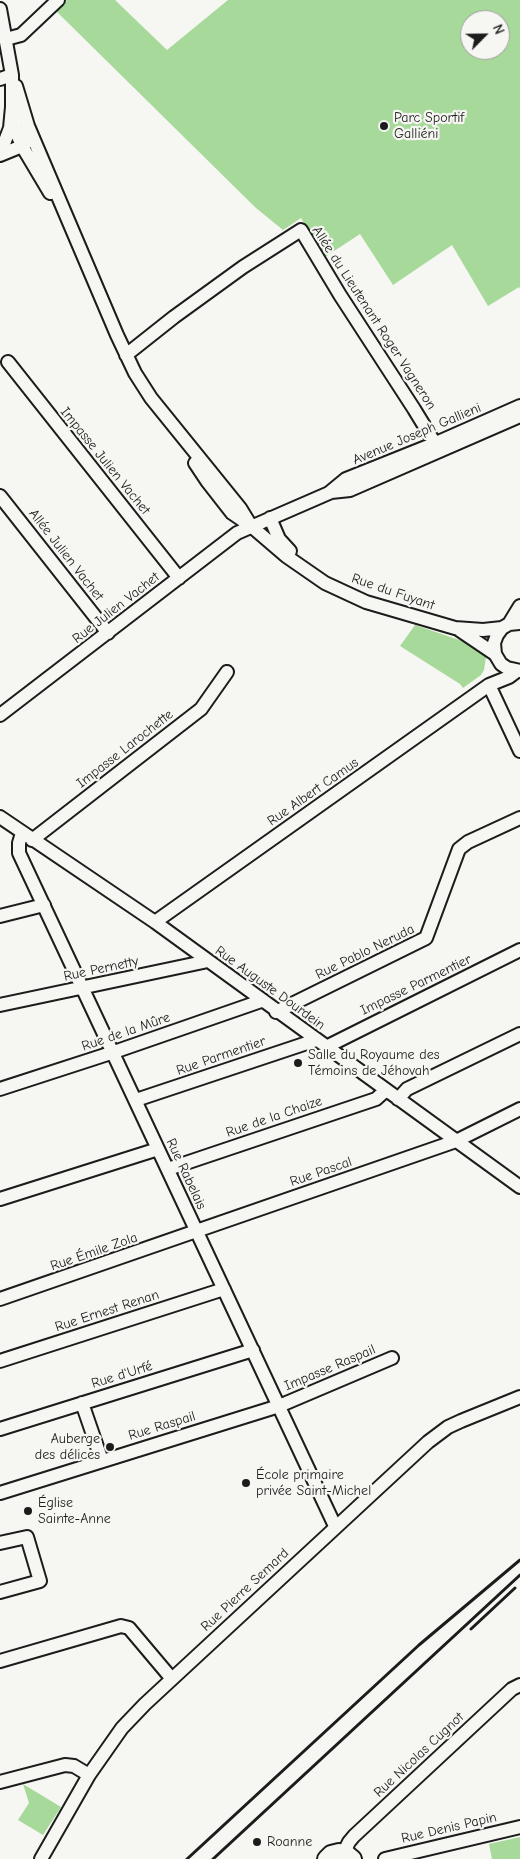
<!DOCTYPE html>
<html>
<head>
<meta charset="utf-8">
<style>
  body { margin:0 }
  #map { position:relative; width:520px; height:1859px; overflow:hidden; background:#f6f6f2; font-family:"Comic Neue",sans-serif }
  canvas { display:block }
  .north { position:absolute; left:460px; top:10px; width:50px; height:50px; box-sizing:border-box; background:#f6f6f2; border:1px solid #9f9f9c; border-radius:50%; rotate:67deg; font-size:14px; font-weight:700; line-height:20px; text-align:center; color:#1c1c1c }
  .north::after { content:''; display:block; margin:auto; width:18px; height:22px; background:#1c1c1c; clip-path:polygon(50% 0,100% 100%,50% 72%,0 100%) }
</style>
</head>
<body>
<div id="map">
<canvas width="520" height="1859"></canvas>
<div class="north">N</div>
</div>
<script>
const ctx = document.querySelector('canvas').getContext('2d');
ctx.lineJoin = 'round';
function fill(path, color) { ctx.fillStyle = color; ctx.fill(path, 'evenodd'); }
const toPath = rows => new Path2D(rows.map(r => 'M' + r).join(''));
function strokePath(path, color, width, dash) { ctx.strokeStyle = color; ctx.lineWidth = width; ctx.lineCap = dash ? 'butt' : 'round'; ctx.setLineDash(dash || []); ctx.stroke(path); }
function drawText(font, color, halo, rows, align = 'center') {
  ctx.font = font + ' "Comic Neue",sans-serif'; ctx.lineWidth = 4.5; ctx.setLineDash([]); ctx.textBaseline = 'middle'; ctx.strokeStyle = halo; ctx.fillStyle = color; for (const [text, x, y, turn = 0] of rows) {
    ctx.save(); ctx.translate(x, y); ctx.rotate((+turn || 0) * Math.PI / 180); ctx.textAlign = isNaN(turn) ? turn : align; if (halo) ctx.strokeText(text, 0, 0); ctx.fillText(text, 0, 0); ctx.restore();
  }
}
fill(toPath([
  [67,0,115,0,167,50,228,0,520,0,520,289,519,287,488,306,452,245,393,285,360,234,325,257,301,218,283,230,256,208,56,11],
  [470,20,500,20,500,50,470,50],
  [415,625,477,646,486,657,484,670,481,675,463,688,460,684,400,646],
  [23,1784,61,1807,43,1835,18,1820,29,1803],
  [520,1837,520,1859,492,1859,489,1844]
]), '#a7d99a');
const minor = toPath([
  [0,9,12,75,12,107,10,128,0,154],
  [6,39,21,35,58,0],
  [0,79,12,75],
  [14,117,17,134,22,146,50,193],
  [28,126,117,335,135,373,151,398,240,508,251,526],
  [0,155,22,146,26,143,27,136,28,126,16,86],
  [126,355,174,317,243,267,301,230,340,295,414,409,439,450],
  [8,362,179,578],
  [195,463,207,481,232,513,251,526,286,556,325,583,366,602,455,628,483,630,502,628],
  [331,492,350,490,520,416],
  [0,496,108,633],
  [270,518,279,539,290,551],
  [520,623,509,624,502,628,497,635,494,643,495,654,501,664,507,668,520,671],
  [509,624,520,606],
  [458,629,495,654],
  [489,685,520,751],
  [0,715,237,533,329,493,346,479,436,443,520,406],
  [0,817,155,922,520,1187],
  [22,833,19,843,19,853,335,1526],
  [32,840,201,709,227,672],
  [0,916,44,905],
  [155,922,489,685,509,677,517,671],
  [0,1005,208,961],
  [276,1012,426,938,459,849,468,842,520,818],
  [326,1047,520,950],
  [0,1089,114,1052,261,1001],
  [398,1099,407,1089,520,1034],
  [136,1100,316,1040],
  [168,1169,376,1099,386,1090],
  [0,1199,158,1149],
  [0,1299,456,1141,520,1109],
  [0,1361,224,1289],
  [82,1403,102,1461],
  [0,1429,253,1350],
  [0,1493,279,1406,392,1358],
  [0,1543,27,1537,40,1581,0,1592],
  [0,1661,121,1626,129,1628,172,1679],
  [0,1782,65,1765,74,1766,89,1775],
  [344,1852,349,1842,354,1836,512,1689,520,1685],
  [41,1859,89,1775,122,1728,145,1704,428,1442,448,1427,461,1421,520,1397],
  [385,1859,520,1827]
]);
const major = toPath([
  [326,1859,331,1854,339,1852,347,1854,353,1859]
]);
strokePath(minor, '#1c1c1c', 16);
strokePath(major, '#1c1c1c', 20);
strokePath(minor, '#f6f6f2', 12);
strokePath(major, '#f6f6f2', 16);
strokePath(toPath([
  [471,1629,515,1588],
  [187,1859,419,1645,520,1560],
  [213,1859,520,1575]
]), '#1c1c1c', 3);
for (const [x, y, r, color] of [
  [384,126,5,"#1c1c1c"],
  [298,1063,5,"#1c1c1c"],
  [110,1447,5,"#1c1c1c"],
  [246,1483,5,"#1c1c1c"],
  [28,1511,5,"#1c1c1c"],
  [257,1842,5,"#1c1c1c"]
]) { const dot = new Path2D(); dot.arc(x, y, r, 0, 2 * Math.PI); ctx.fillStyle = color; ctx.fill(dot); strokePath(dot, '#f6f6f2', 2); }
drawText('14px', '#1c1c1c', '#f6f6f2', [
  ["Parc Sportif",394,118],
  ["Galliéni",394,134],
  ["Salle du Royaume des",308,1055],
  ["Témoins de Jéhovah",308,1071],
  ["Auberge",100,1439,"right"],
  ["des délices",100,1455,"right"],
  ["École primaire",256,1475],
  ["privée Saint-Michel",256,1491],
  ["Église",38,1503],
  ["Sainte-Anne",38,1519],
  ["Roanne",267,1842]
], 'left');
drawText('14px', '#1c1c1c', '#f6f6f2', [
  ["Allée du Lieutenant Roger Vagneron",374,318,57],
  ["Avenue Joseph Gallieni",417,434,-23],
  ["Impasse Julien Vachet",105,461,51],
  ["Allée Julien Vachet",66,555,52],
  ["Rue du Fuyant",393,592,19],
  ["Rue Julien Vachet",116,608,-38],
  ["Impasse Larochette",125,749,-38],
  ["Rue Albert Camus",313,792,-35],
  ["Rue Pablo Neruda",365,952,-26],
  ["Rue Pernetty",101,969,-12],
  ["Impasse Parmentier",416,985,-26],
  ["Rue Auguste Dourdein",270,988,36],
  ["Rue de la Mûre",126,1032,-19],
  ["Rue Parmentier",221,1056,-19],
  ["Rue de la Chaize",274,1117,-19],
  ["Rue Pascal",321,1172,-19],
  ["Rue Rabelais",186,1174,65],
  ["Rue Émile Zola",94,1252,-19],
  ["Rue Ernest Renan",107,1311,-18],
  ["Impasse Raspail",330,1368,-23],
  ["Rue d'Urfé",122,1375,-17],
  ["Rue Raspail",162,1426,-17],
  ["Rue Pierre Semard",245,1590,-43],
  ["Rue Nicolas Cugnot",419,1755,-43],
  ["Rue Denis Papin",449,1828,-13]
]);
</script>
</body>
</html>
